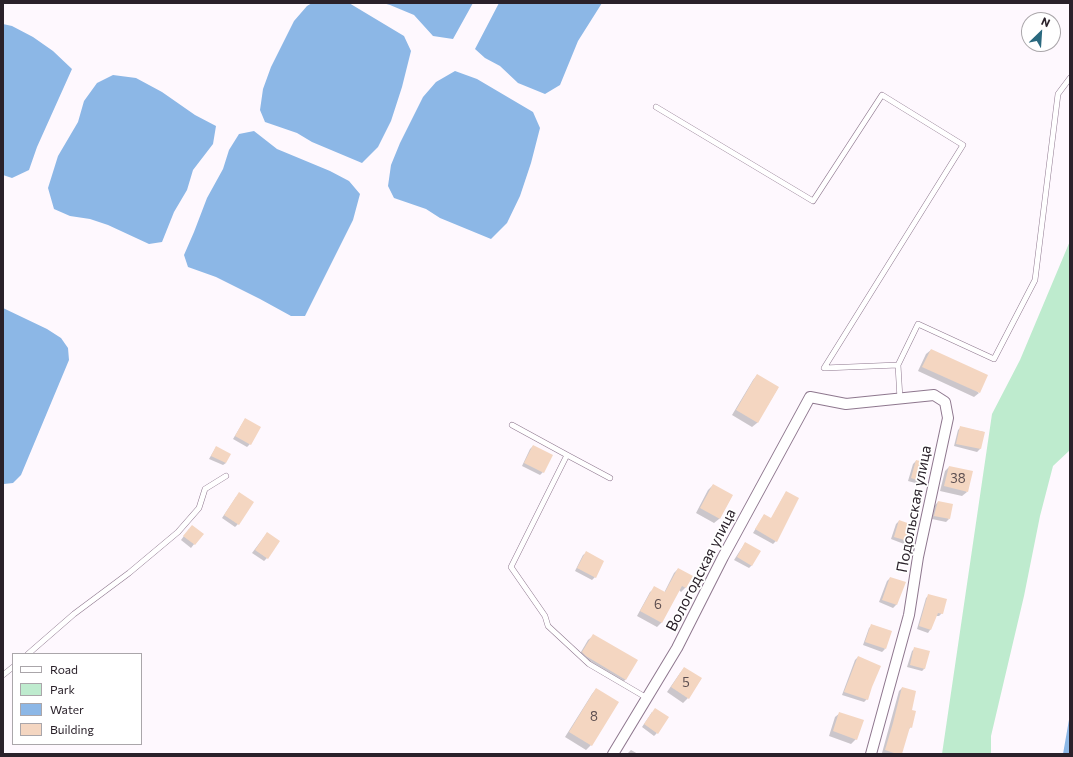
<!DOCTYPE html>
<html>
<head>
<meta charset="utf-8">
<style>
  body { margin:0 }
  #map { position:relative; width:1073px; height:757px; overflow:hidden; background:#fef8fe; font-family:Commissioner,sans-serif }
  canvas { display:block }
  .frame { position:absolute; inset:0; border:4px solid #2a212a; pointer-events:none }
  .legend { position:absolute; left:12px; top:653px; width:130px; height:92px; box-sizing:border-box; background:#fff; border:1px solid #aaa6aa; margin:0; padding:5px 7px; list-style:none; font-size:12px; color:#2a212a }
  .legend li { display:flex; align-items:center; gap:8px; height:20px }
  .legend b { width:20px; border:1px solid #aaa6aa }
  .north { position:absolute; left:1021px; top:12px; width:40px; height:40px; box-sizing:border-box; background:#fff; border:1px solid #aaa6aa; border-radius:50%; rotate:25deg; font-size:11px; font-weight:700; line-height:16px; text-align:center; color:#2a212a }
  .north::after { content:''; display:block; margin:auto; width:14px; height:18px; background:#2a697f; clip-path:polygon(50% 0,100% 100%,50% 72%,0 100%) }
</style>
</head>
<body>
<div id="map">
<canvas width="1073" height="757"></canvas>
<div class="frame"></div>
<ul class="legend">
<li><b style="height:5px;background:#fff"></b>Road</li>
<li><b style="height:11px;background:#beebce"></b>Park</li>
<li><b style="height:11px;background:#8cb7e6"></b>Water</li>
<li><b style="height:11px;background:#f4d6c1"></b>Building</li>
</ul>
<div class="north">N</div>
</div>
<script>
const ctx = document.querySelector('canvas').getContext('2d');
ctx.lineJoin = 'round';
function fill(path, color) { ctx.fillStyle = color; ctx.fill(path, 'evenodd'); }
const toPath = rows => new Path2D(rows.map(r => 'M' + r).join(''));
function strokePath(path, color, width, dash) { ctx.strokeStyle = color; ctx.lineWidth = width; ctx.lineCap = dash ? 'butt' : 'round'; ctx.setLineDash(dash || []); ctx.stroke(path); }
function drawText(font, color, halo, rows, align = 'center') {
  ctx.font = font + ' Commissioner,sans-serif'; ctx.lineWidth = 3.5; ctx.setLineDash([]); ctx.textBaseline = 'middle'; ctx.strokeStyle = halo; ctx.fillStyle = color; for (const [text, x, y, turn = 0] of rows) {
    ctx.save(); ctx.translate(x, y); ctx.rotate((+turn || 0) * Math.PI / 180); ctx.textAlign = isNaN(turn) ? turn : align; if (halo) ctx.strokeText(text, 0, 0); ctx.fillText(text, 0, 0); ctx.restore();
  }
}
fill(toPath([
  [1070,241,1070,450,1053,466,1040,516,1024,596,991,736,991,754,942,754,992,414,1020,360]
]), '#beebce');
fill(toPath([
  [312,3,349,3,404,36,411,51,402,87,391,121,378,147,362,163,312,142,297,133,265,122,260,110,263,89,271,67,294,21,307,6],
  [383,3,473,3,453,39,433,36,414,15,390,5],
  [499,3,602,3,578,41,560,85,545,94,518,83,500,66,485,58,475,49],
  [3,24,12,26,33,37,53,51,72,69,37,147,29,170,12,178,3,175],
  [455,71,477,79,533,112,540,128,531,163,520,196,507,223,491,239,440,218,426,209,394,198,388,186,391,165,400,143,423,97,436,82],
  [113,75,136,78,162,92,195,115,216,126,213,144,193,170,187,190,174,212,162,242,149,244,108,225,90,219,70,216,54,209,48,188,58,156,78,122,84,101,97,83],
  [254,131,277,149,330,171,349,181,360,194,353,220,305,316,291,316,260,299,216,277,188,267,184,255,194,232,207,198,223,169,229,150,239,134],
  [3,308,47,329,61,338,68,348,69,360,21,475,13,483,4,484],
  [1070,714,1070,754,1063,754]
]), '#8cb7e6');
fill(toPath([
  [931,350,979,393,974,397,918,371,926,354],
  [757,375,778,388,757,423,752,427,732,415,753,380],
  [245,419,250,444,247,447,233,439],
  [961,427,984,432,980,449,977,452,954,446,958,430],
  [533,446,543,472,540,475,522,466,530,449],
  [216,447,226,463,223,465,209,459],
  [916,461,922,481,919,484,908,481,913,464],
  [949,467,967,492,962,496,940,491,945,471],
  [713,485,732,496,719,519,714,523,696,513,708,490],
  [786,492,776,541,773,544,753,533,764,515,771,519],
  [236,497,238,524,235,527,222,518],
  [938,502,949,519,946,522,932,519,935,505],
  [899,521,912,525,907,541,904,544,891,539,896,524],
  [189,529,202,534,191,548,181,540],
  [267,533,267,558,264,561,252,553],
  [745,543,752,565,749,568,734,560],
  [586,553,595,577,592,580,575,571,583,555],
  [678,569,686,587,681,592,679,590,661,623,657,627,637,616,650,592,655,588,664,593,674,573],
  [890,578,904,583,896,605,893,608,879,602,887,581],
  [929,595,942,613,939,616,936,616,930,630,928,633,917,629,926,598],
  [872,625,885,649,882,652,863,645,869,628],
  [593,636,626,679,621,684,578,657,588,640],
  [915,648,925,668,922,671,907,667,912,651],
  [858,657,867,699,864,702,842,695,855,660],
  [684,668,701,679,688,698,683,703,667,692,680,673],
  [902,688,910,711,911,727,908,730,901,754,886,754,882,753,899,691],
  [596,689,591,745,586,750,565,737,592,694],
  [652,712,657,733,654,736,642,727],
  [840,713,856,739,851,744,829,736,835,717],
  [631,750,638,754,627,754]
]), '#0003');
fill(toPath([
  [931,349,988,375,980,393,922,367],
  [757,374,779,387,758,423,736,410],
  [245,418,261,427,251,445,235,436],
  [960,426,985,432,981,449,956,444],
  [533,445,553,455,544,473,524,463],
  [216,446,231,454,226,463,211,456],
  [916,460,928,463,923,482,911,478],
  [949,466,973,471,968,492,944,486],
  [713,484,733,495,720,519,700,508],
  [786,491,799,498,777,542,755,529,764,514,771,518],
  [239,492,254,502,239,525,224,515],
  [938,501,953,504,950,519,934,516],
  [899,520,913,525,908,541,894,537],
  [192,525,204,534,195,545,183,536],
  [267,532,280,541,268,559,255,550],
  [745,542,761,551,752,566,737,557],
  [586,551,604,561,596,578,577,568],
  [678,568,693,576,686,588,682,586,662,623,640,611,654,586,665,592],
  [890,577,906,582,897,605,882,600],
  [928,594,947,599,943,614,938,613,931,630,919,626],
  [871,624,892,631,886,649,865,642],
  [593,634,638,660,626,680,586,656,582,652],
  [914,647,930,651,925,669,910,665],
  [858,656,881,666,872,687,868,700,844,692],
  [684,667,702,678,689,699,671,687],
  [902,687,916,691,912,710,916,711,912,728,910,727,902,754,897,754,885,750,893,723],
  [596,688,619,702,592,746,569,732],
  [655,708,669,717,658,734,644,724],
  [839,712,864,720,857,740,833,731]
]), '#f4d6c1');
const service = toPath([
  [656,107,813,201,882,95,963,145,824,368,898,365],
  [900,399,898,365,918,324,994,359,1035,280,1058,94,1070,78],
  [512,425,567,455,511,567,545,616,548,626,589,664,647,698],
  [567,455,610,478],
  [28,654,74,614,129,573,178,532,199,508,205,489,226,476],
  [3,675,13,667]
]);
const minor = toPath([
  [613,754,677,648,723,557,810,397,846,404,934,395,945,402,948,418,918,557,909,615,871,754]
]);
strokePath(service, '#8e778e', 6);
strokePath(minor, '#8e778e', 12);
strokePath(service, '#fff', 5);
strokePath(minor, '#fff', 10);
drawText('13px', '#5c4e50', null, [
  ["38",958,479],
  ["6",658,605],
  ["5",686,683],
  ["8",594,717]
]);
drawText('15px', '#2a212a', '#fff', [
  ["Подольская улица",914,509,-79],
  ["Вологодская улица",701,570,-63]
]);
</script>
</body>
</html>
